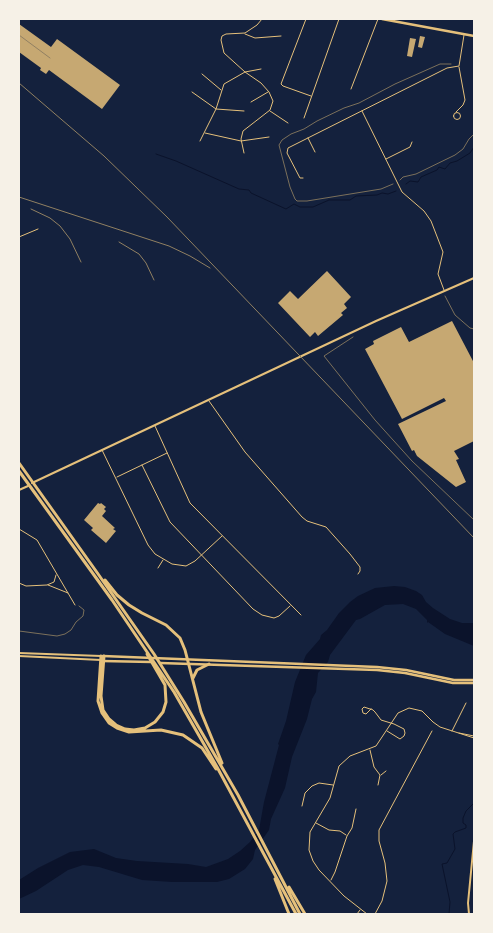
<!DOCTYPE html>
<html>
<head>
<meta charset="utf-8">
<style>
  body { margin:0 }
  #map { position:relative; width:493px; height:933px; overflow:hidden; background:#14213d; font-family:Cabin,sans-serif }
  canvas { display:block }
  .frame { position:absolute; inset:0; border:20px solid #f6f1e7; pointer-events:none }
</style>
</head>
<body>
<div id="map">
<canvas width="493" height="933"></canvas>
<div class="frame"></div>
</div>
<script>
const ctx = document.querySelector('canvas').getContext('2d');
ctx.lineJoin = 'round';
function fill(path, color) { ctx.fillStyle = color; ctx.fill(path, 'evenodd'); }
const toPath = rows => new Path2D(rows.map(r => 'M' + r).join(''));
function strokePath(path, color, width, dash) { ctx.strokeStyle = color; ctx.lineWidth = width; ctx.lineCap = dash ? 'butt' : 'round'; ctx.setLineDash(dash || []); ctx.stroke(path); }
fill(toPath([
  [394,586,405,587,416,591,422,595,426,602,433,608,450,619,462,623,474,623,474,646,445,634,428,622,427,623,427,620,416,609,403,604,385,605,360,619,356,620,330,655,328,662,318,673,316,692,312,699,307,719,292,757,285,788,271,819,269,830,255,850,253,859,245,869,229,879,217,882,172,882,142,880,99,867,83,865,68,870,36,891,19,899,19,880,38,868,70,852,94,849,116,858,137,861,188,864,206,867,228,859,240,851,250,842,259,830,264,802,279,745,278,744,286,721,295,682,306,655,320,639,321,635,327,630,339,613,350,602,358,596,375,588]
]), '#0b132b');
strokePath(toPath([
  [156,154,176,161,239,189,249,190,251,193,286,209,294,204,300,207,313,207,329,200,350,200,356,196,377,195,382,193,388,194,396,191],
  [406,184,410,181,418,182,421,177,437,170,439,167,445,169,450,163,457,161,470,153,474,147],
  [449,914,450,902,442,864,447,863,455,849,453,834,455,832,466,828,466,825,463,823,463,818,466,811,474,803]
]), '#0b132b', 1);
fill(toPath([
  [19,24,51,47,57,39,120,85,102,109,49,70,46,74,40,70,41,68,19,52],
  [420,36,425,37,422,48,418,47],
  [410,38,416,39,412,57,407,56],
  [327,271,351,297,344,304,347,308,341,313,343,315,318,336,315,332,310,337,278,303,290,291,298,299],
  [452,321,474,363,474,441,454,451,459,459,456,460,466,482,456,487,417,456,414,450,412,451,398,424,446,401,444,398,402,419,365,349,374,344,373,341,401,327,409,342],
  [98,503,100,504,101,503,106,507,104,509,106,511,102,516,115,528,113,529,116,531,106,543,91,530,93,528,84,520]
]), '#c6a872');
strokePath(toPath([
  [400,180,403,177,416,174,455,155,463,149,469,139,474,134],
  [393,184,381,189,307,201,297,201,295,199,290,187,279,145,282,140,291,134,304,129,317,121,344,108,359,103,395,84,440,64,451,64],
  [445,296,455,315,470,328,474,329],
  [353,337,324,356,375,420,412,461,474,520],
  [19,631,57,636,65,634,71,630,76,622,83,616,84,610,79,606]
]), '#e5c07b', 0.5);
strokePath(toPath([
  [306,19,281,84,283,86,311,96],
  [245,34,255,38,281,36],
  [202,74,221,90],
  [351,89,378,19],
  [192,92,216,109,244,111],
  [251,102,268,92],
  [270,111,288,123],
  [362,111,402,192,424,211,431,221,443,252,438,274,444,290],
  [456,112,463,105,465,100,459,67],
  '453.5 116a3.5 3.5 0 1 1 7 0a3.5 3.5 0 1 1-7 0Z',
  [304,118,339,19],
  [205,133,241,141,269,137],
  [308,138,315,152],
  [200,141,216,109,224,84,245,72,261,69],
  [244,153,241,139,243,131,270,110,273,101,269,92,261,83,245,72,224,53,221,40,222,36,226,34,245,33,257,25,262,19],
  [386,159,410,147,412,142],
  [303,178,300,178,287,153,288,148,447,68,459,66,464,35],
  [19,237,38,229],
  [209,401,245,452,302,517,307,521,326,527,350,554,360,567,360,571,358,574],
  [155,426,190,503,301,615],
  [102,450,148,545,155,554,172,564,186,566,195,561,222,536],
  [142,465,170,522,253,609,262,615,274,618,279,616,290,606],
  [117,477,167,453],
  [19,529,37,540,75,605],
  [158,568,163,560],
  [19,583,26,586,47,585,54,582,56,575],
  [48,585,68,593],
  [371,709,366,714,363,713,362,709,364,707,370,709,371,709,373,710,375,712,381,720,394,724,404,729,405,733,404,736,400,739,387,731],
  [452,731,466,703],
  [459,733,474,736],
  [370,750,374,767,380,775,378,785],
  [381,775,386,771],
  [302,806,305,793,312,786,319,783,333,785],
  [316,823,329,830,340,831,346,835],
  [331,880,335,872,347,836,352,828,356,809],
  [357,914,360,910],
  [367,914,344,896,319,870,313,861,309,850,310,832,330,798,339,766,350,756,376,746,398,713,409,708,422,711,433,722,440,727,474,738],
  [375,914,382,901,387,881,385,863,379,841,379,830,432,731]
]), '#e5c07b', 1);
strokePath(toPath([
  [469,914,468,903,474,841]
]), '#e5c07b', 2);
strokePath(toPath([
  [32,483,376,321,474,278],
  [19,490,28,486],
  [19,653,101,656],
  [19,656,101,660]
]), '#e5c07b', 2);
strokePath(toPath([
  [382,19,474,36],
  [103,656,377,667,406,670,454,680,474,680],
  [102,661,152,662],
  [160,663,377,670,405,673,453,683,474,683]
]), '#e5c07b', 2.5);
strokePath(toPath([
  [19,463,96,571,154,654,184,702,238,795,300,914],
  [19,471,112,600,174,692,217,767,296,914],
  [105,580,117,595,129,605,142,613,166,625,180,638,185,650,201,712,222,763],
  [101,656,98,701,102,713,109,723,117,728,129,732,161,730,183,735,202,748,216,769],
  [104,656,101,696,103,710,109,719,116,725,125,729,134,730,145,728,155,722,163,712,166,702,165,685,147,654],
  [193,678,197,670,209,664],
  [275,879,289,914],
  [289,887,305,914]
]), '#e5c07b', 3);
strokePath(toPath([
  [19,35,50,58],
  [19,83,104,156,167,217,474,538],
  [19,197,169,246,190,256,210,268],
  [31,209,50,218,60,226,70,239,81,262],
  [119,242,139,254,146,263,154,280]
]), '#918062', 1);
</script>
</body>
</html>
